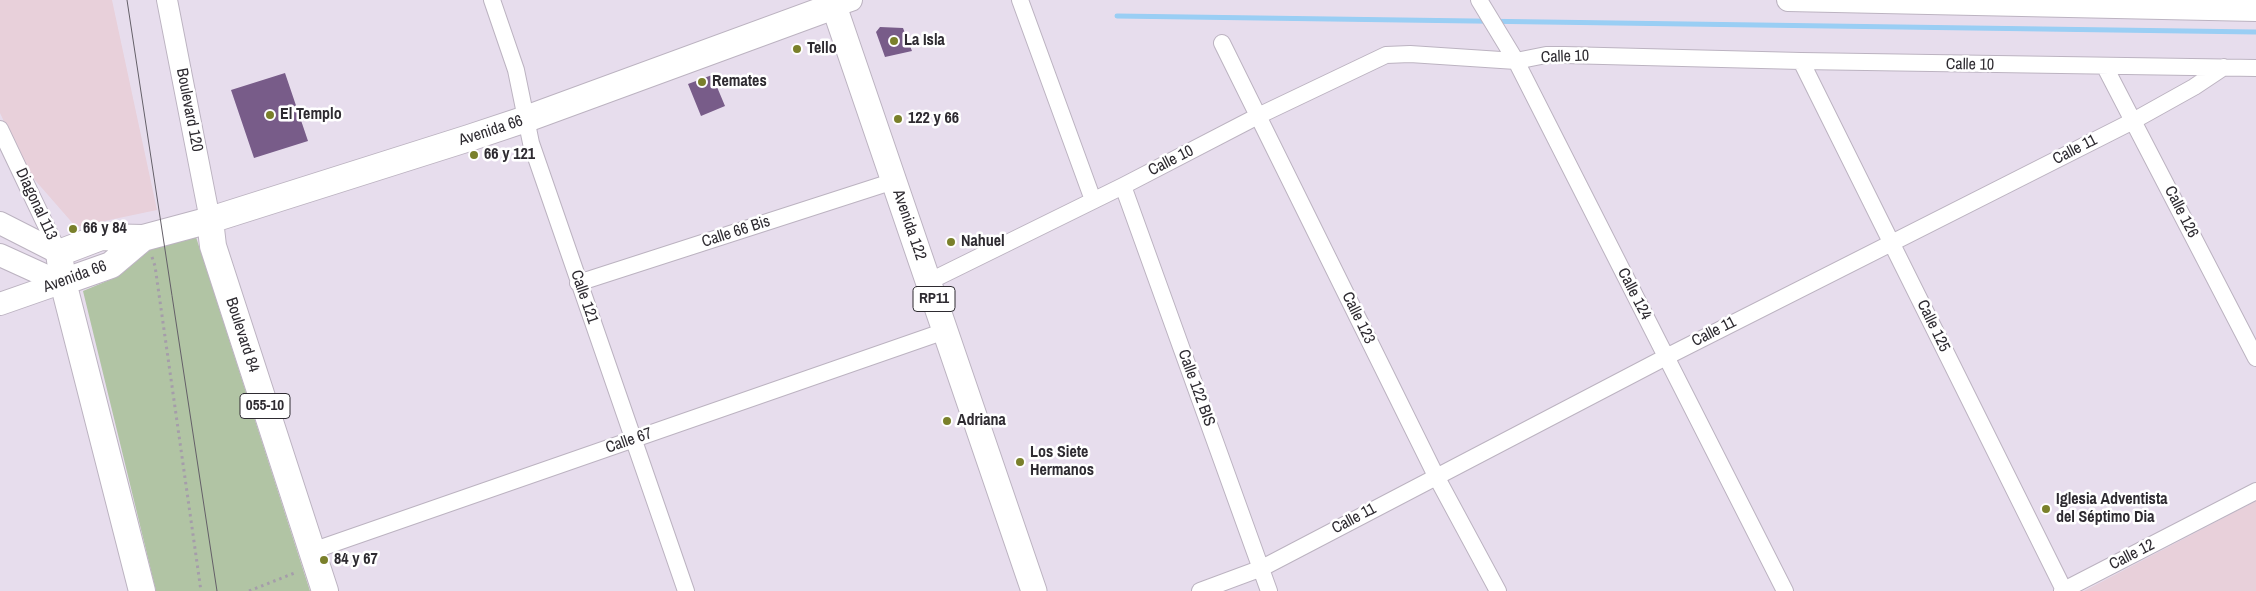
<!DOCTYPE html>
<html>
<head>
<meta charset="utf-8">
<style>
  body { margin:0 }
  canvas { display:block; background:#e7dded }
</style>
</head>
<body>
<canvas width="2256" height="591"></canvas>
<script>
const ctx = document.querySelector('canvas').getContext('2d');
ctx.lineJoin = 'round';
function fill(path, color) { ctx.fillStyle = color; ctx.fill(path, 'evenodd'); }
const toPath = rows => new Path2D(rows.map(r => 'M' + r).join(''));
function strokePath(path, color, width, dash) { ctx.strokeStyle = color; ctx.lineWidth = width; ctx.lineCap = dash ? 'butt' : 'round'; ctx.setLineDash(dash || []); ctx.stroke(path); }
function drawText(font, color, halo, rows, align = 'center') {
  ctx.font = font + ' "Archivo Narrow",sans-serif'; ctx.lineWidth = 5; ctx.setLineDash([]); ctx.textBaseline = 'middle'; ctx.strokeStyle = halo; ctx.fillStyle = color; for (const [text, x, y, turn = 0] of rows) {
    ctx.save(); ctx.translate(x, y); ctx.rotate((+turn || 0) * Math.PI / 180); ctx.textAlign = isNaN(turn) ? turn : align; if (halo) ctx.strokeText(text, 0, 0); ctx.fillText(text, 0, 0); ctx.restore();
  }
}
fill(toPath([
  [0,0,112,0,157,210,76,227,27,171,0,113],
  [2256,501,2256,591,2084,591]
]), '#e8d0da');
fill(toPath([
  [196,237,310,591,156,591,83,291,119,276,151,249]
]), '#b1c4a4');
strokePath(toPath([
  [1117,16,2256,32]
]), '#9acef4', 5);
fill(toPath([
  [880,27,903,28,912,51,885,57,876,32],
  [285,73,308,141,254,158,231,90],
  [712,75,725,106,701,116,688,84]
]), '#785c89');
const minor = toPath([
  [492,0,516,70,531,143,686,591],
  [1020,0,1093,200],
  [1479,0,1516,61,1785,591],
  [1222,43,1436,476,1498,591],
  [1801,61,2064,590],
  [2105,67,2256,358],
  [0,129,59,253],
  [1123,186,1269,591],
  [928,282,1123,186,1258,116,1386,55,1410,54,1516,61,1546,55,1564,55,1801,61,2256,68],
  [578,283,894,181],
  [312,551,945,331],
  [1200,591,1262,568,1666,357,2133,121,2194,87,2224,67],
  [2062,591,2256,491]
]);
const tertiary = toPath([
  [167,0,210,220]
]);
const secondary = toPath([
  [1788,0,2256,10],
  [834,6,851,0],
  [0,223,59,253],
  [0,255,44,275,63,282],
  [0,304,63,282]
]);
const primary = toPath([
  [834,6,1034,591]
]);
const trunk = toPath([
  [210,220,213,246,325,591],
  [63,282,111,265,143,238],
  [142,591,63,282,59,253,101,237,143,238,210,220,469,138,526,119,834,6,832,0]
]);
strokePath(minor, '#bcb3c1', 18);
strokePath(tertiary, '#bcb3c1', 22);
strokePath(secondary, '#bcb3c1', 24);
strokePath(primary, '#bcb3c1', 27);
strokePath(trunk, '#bcb3c1', 28);
strokePath(toPath([
  [152,257,155,266,201,591],
  [249,591,297,572]
]), '#a59daa', 3, [2.5, 4]);
strokePath(minor, '#fff', 16);
strokePath(tertiary, '#fff', 20);
strokePath(secondary, '#fff', 22);
strokePath(primary, '#fff', 25);
strokePath(trunk, '#fff', 26);
strokePath(toPath([
  [127,0,217,591]
]), '#645f68', 1);
for (const [x, y, r, color] of [
  [894,41,5,"#7a802b"],
  [797,49,5,"#7a802b"],
  [702,82,5,"#7a802b"],
  [270,115,5,"#7a802b"],
  [898,119,5,"#7a802b"],
  [474,155,5,"#7a802b"],
  [73,229,5,"#7a802b"],
  [951,242,5,"#7a802b"],
  [947,421,5,"#7a802b"],
  [1020,462,5,"#7a802b"],
  [2046,509,5,"#7a802b"],
  [324,560,5,"#7a802b"]
]) { const dot = new Path2D(); dot.arc(x, y, r, 0, 2 * Math.PI); ctx.fillStyle = color; ctx.fill(dot); strokePath(dot, '#fff', 2); }
for (const [x, y, w] of [
  [934,299,42],
  [265,406,50]
]) { const box = new Path2D(); box.roundRect(x - w / 2, y - 12.5, w, 25, 4); ctx.fillStyle = '#fff'; ctx.fill(box); strokePath(box, '#2e2b31', 1); }
drawText('bold 15px', '#2e2b31', null, [
  ["RP11",934,299],
  ["055-10",265,406]
]);
drawText('bold 16px', '#2e2b31', '#fff', [
  ["La Isla",904,41],
  ["Tello",807,49],
  ["Remates",712,82],
  ["El Templo",280,115],
  ["122 y 66",908,119],
  ["66 y 121",484,155],
  ["66 y 84",83,229],
  ["Nahuel",961,242],
  ["Adriana",957,421],
  ["Los Siete",1030,453],
  ["Hermanos",1030,471],
  ["Iglesia Adventista",2056,500],
  ["del Séptimo Dia",2056,518],
  ["84 y 67",334,560]
], 'left');
drawText('16px', '#2e2b31', '#fff', [
  ["Calle 10",1565,57,-2],
  ["Calle 10",1970,65,1],
  ["Boulevard 120",189,110,79],
  ["Avenida 66",491,131,-18],
  ["Calle 11",2075,150,-27],
  ["Calle 10",1171,161,-27],
  ["Diagonal 113",36,204,65],
  ["Calle 126",2181,212,63],
  ["Avenida 122",909,225,71],
  ["Calle 66 Bis",736,232,-18],
  ["Avenida 66",75,277,-20],
  ["Calle 124",1634,294,63],
  ["Calle 121",584,297,71],
  ["Calle 123",1358,318,64],
  ["Calle 125",1933,326,64],
  ["Calle 11",1714,332,-27],
  ["Boulevard 84",242,335,72],
  ["Calle 122 BIS",1196,388,70],
  ["Calle 67",629,441,-19],
  ["Calle 11",1354,519,-28],
  ["Calle 12",2132,555,-27]
]);
</script>
</body>
</html>
